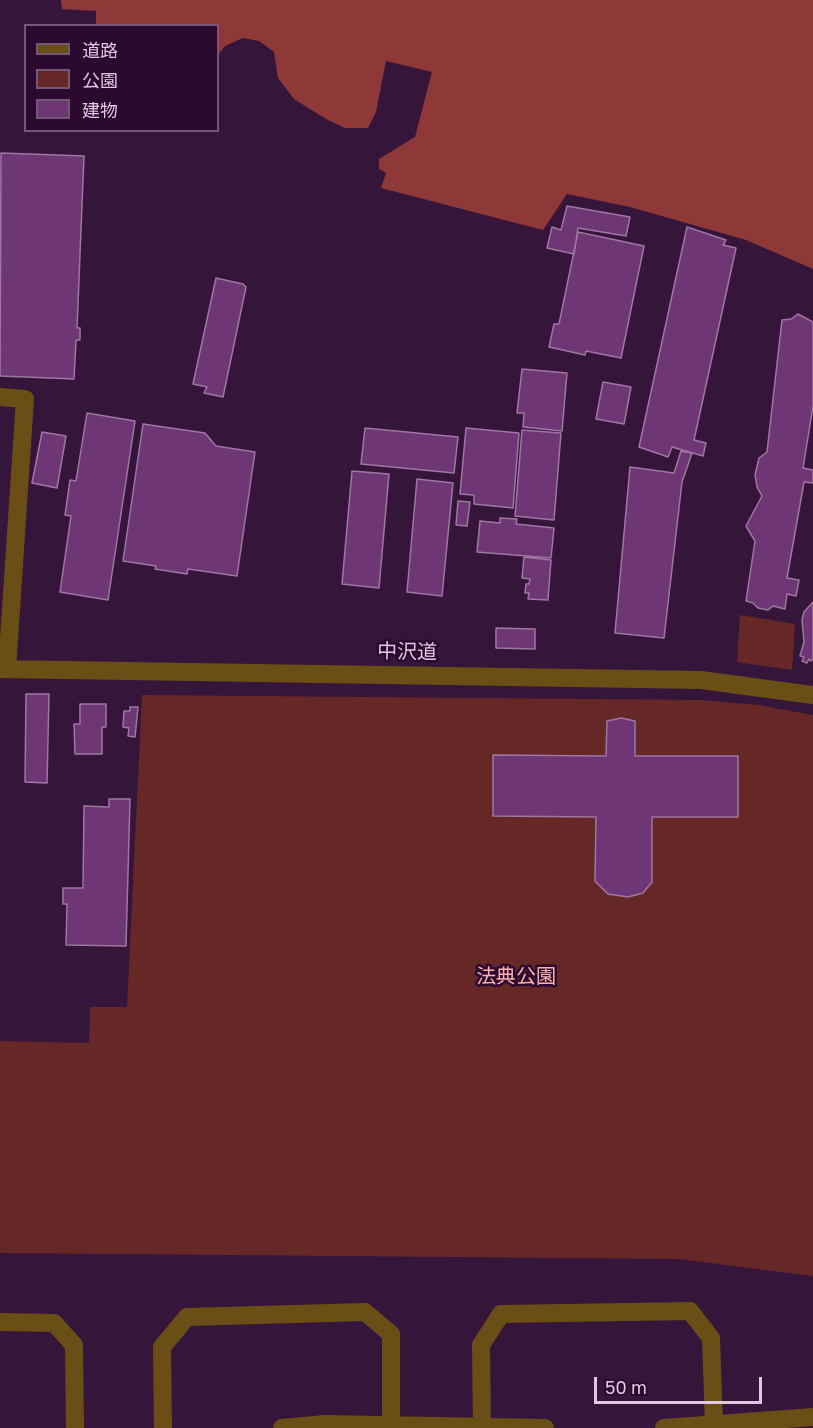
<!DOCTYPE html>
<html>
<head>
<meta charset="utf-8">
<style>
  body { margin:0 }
  #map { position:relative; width:813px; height:1428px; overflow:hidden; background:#36153b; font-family:"Golos Text","Noto Sans JP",sans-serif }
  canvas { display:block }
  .legend { position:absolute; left:24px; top:24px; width:195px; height:108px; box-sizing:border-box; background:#2c0a30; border:2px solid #745677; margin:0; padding:8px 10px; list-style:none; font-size:18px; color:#dfc9e1 }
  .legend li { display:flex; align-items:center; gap:12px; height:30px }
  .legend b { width:30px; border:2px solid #745677 }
  .scale { position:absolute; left:594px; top:1377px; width:168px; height:27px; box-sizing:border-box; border:3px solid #dfc9e1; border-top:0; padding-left:8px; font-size:18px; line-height:21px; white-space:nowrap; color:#dfc9e1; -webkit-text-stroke:4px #2c0a30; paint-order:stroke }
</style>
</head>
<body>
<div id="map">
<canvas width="813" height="1428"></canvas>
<ul class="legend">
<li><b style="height:8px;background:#694f16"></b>道路</li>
<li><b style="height:16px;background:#662727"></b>公園</li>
<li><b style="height:16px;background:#6e3675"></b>建物</li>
</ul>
<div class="scale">50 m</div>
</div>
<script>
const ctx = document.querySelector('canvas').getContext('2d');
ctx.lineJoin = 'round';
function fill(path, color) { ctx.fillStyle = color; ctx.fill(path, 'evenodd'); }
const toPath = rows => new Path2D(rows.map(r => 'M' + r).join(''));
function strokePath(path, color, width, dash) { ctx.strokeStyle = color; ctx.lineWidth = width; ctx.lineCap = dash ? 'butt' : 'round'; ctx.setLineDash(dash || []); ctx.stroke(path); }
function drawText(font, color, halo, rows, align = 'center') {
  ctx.font = font + ' "Golos Text","Noto Sans JP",sans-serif'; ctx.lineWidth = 5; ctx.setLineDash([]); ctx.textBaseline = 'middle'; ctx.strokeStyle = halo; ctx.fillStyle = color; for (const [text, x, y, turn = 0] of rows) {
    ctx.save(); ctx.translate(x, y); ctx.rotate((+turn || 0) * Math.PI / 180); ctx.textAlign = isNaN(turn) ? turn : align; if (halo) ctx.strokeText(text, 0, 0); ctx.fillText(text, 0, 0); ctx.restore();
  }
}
fill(toPath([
  [740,615,795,624,792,670,737,662],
  [142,695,701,700,758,705,813,715,813,1276,679,1259,0,1253,0,1041,89,1043,90,1007,127,1007]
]), '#662727');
fill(toPath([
  [61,0,813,0,813,269,746,240,630,207,567,194,543,230,381,188,386,173,379,169,379,159,415,137,432,72,386,61,376,112,368,128,345,128,326,119,294,99,278,78,274,52,259,41,243,38,225,46,218,55,218,26,96,25,96,11,62,9]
]), '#8e3838');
const building = toPath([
  [1,153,84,156,77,328,80,328,80,340,76,340,74,379,0,376,1,153],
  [567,206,630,217,626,236,578,228,574,254,547,248,552,227,561,230,567,206],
  [687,227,726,240,723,245,736,248,694,440,706,443,703,456,672,447,668,457,639,447,687,227],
  [578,232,644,246,621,358,586,351,585,355,549,347,554,324,559,324,578,232],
  [216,278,243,284,246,287,223,397,204,393,207,387,193,384,216,278],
  [798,314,813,322,813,406,803,468,813,470,813,483,804,482,787,578,799,580,796,596,787,594,785,609,773,606,768,610,758,608,753,603,746,601,755,541,746,526,762,496,757,487,755,475,759,458,767,452,782,320,791,319,798,314],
  [522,369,567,373,562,431,523,427,524,413,517,413,522,369],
  [603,382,631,387,624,424,596,419,603,382],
  [87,413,135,421,108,600,60,592,71,516,65,515,70,480,76,481,87,413],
  [143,424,205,433,216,446,255,452,237,576,188,569,187,574,155,569,156,566,123,561,143,424],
  [365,428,458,437,454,473,361,464,365,428],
  [466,428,519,433,513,508,474,504,474,495,460,494,466,428],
  [522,430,561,433,554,520,515,516,522,430],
  [42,432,66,436,57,488,32,483,42,432],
  [681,451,692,453,682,482,664,638,615,633,630,467,674,473,681,451],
  [352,471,389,474,379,588,342,584,352,471],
  [417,479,453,483,442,596,407,592,417,479],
  [458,501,470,502,467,526,456,525,458,501],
  [500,518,517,519,516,524,554,528,551,558,477,552,480,521,500,523,500,518],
  [524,557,551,560,548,600,528,599,529,593,525,593,526,584,529,584,530,579,522,578,524,557],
  [813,602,813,659,811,661,809,659,807,663,802,661,804,657,800,656,804,642,802,620,804,612,813,602],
  [496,628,535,629,535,649,496,648,496,628],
  [26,694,49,694,47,783,25,782,26,694],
  [80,704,106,704,106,727,102,727,102,754,75,754,74,724,80,724,80,704],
  [130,707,138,707,135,737,128,736,129,728,123,727,124,711,130,711,130,707],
  [621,718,635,721,635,756,738,756,738,817,652,817,652,882,643,893,628,897,608,894,595,881,596,817,493,816,493,755,606,756,607,721,621,718],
  [109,799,130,799,126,946,66,945,67,904,63,904,63,888,83,888,84,806,109,807,109,799]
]);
fill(building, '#6e3675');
strokePath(building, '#9e77a3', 1.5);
strokePath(toPath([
  [0,397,25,399,7,669],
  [0,669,701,680,813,695],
  [0,1322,54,1323,74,1345,75,1428],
  [482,1427,481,1345,501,1314,690,1311,711,1338,714,1425],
  [163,1428,162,1347,187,1317,365,1312,391,1334,391,1425],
  [282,1428,325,1424,545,1428],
  [664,1428,813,1417]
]), '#694f16', 18);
drawText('20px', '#dfc9e1', '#2c0a30', [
  ["中沢道",407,652,1]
]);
drawText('20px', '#fbb1ac', '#2c0a30', [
  ["法典公園",516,977]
]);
</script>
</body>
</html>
